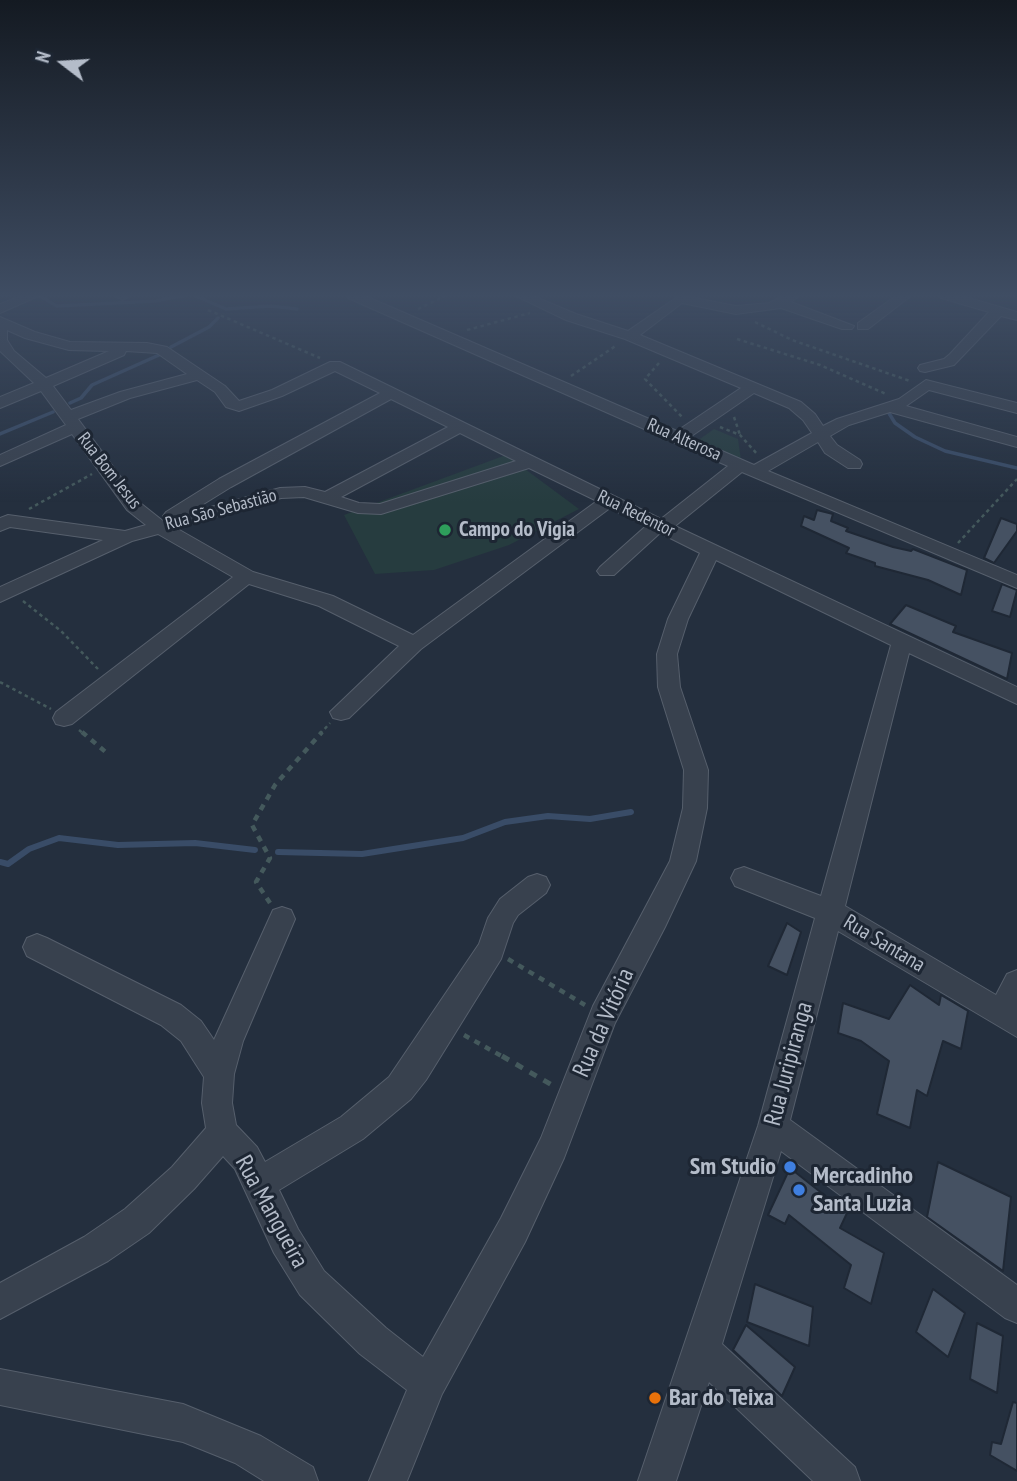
<!DOCTYPE html>
<html>
<head>
<meta charset="utf-8">
<style>
  body { margin:0 }
  #map { position:relative; width:1017px; height:1481px; overflow:hidden; background:#242f3e; font-family:"PT Sans Narrow",sans-serif }
  canvas { display:block }
  .north { position:absolute; left:28px; top:28px; width:70px; height:70px; -webkit-text-stroke:5px #1d2633; paint-order:stroke; rotate:287deg; font-size:19px; font-weight:700; line-height:28px; text-align:center; color:#b4bcc9 }
  .north::after { content:''; display:block; margin:auto; width:24px; height:32px; background:#b4bcc9; clip-path:polygon(50% 0,100% 100%,50% 72%,0 100%) }
</style>
</head>
<body>
<div id="map">
<canvas width="1017" height="1481"></canvas>
<div class="north">N</div>
</div>
<script>
const ctx = document.querySelector('canvas').getContext('2d');
ctx.lineJoin = 'round';
function fill(path, color) { ctx.fillStyle = color; ctx.fill(path, 'evenodd'); }
const toPath = rows => new Path2D(rows.map(r => 'M' + r).join(''));
function strokePath(path, color, width, dash) { ctx.strokeStyle = color; ctx.lineWidth = width; ctx.lineCap = dash ? 'butt' : 'round'; ctx.setLineDash(dash || []); ctx.stroke(path); }
function drawText(font, color, halo, rows, align = 'center') {
  ctx.font = font + ' "PT Sans Narrow",sans-serif'; ctx.lineWidth = 6; ctx.setLineDash([]); ctx.textBaseline = 'middle'; ctx.strokeStyle = halo; ctx.fillStyle = color; for (const [text, x, y, turn = 0] of rows) {
    ctx.save(); ctx.translate(x, y); ctx.rotate((+turn || 0) * Math.PI / 180); ctx.textAlign = isNaN(turn) ? turn : align; if (halo) ctx.strokeText(text, 0, 0); ctx.fillText(text, 0, 0); ctx.restore();
  }
}
fill(toPath([
  [714,429,738,439,741,460,697,441],
  [506,455,579,509,509,545,434,570,375,574,344,515]
]), '#263c3f');
strokePath(toPath([
  [38,295,57,306,156,301,186,295],
  [193,295,226,309,271,306,297,309],
  [171,347,209,327,218,318],
  [70,403,81,398,92,385,159,355],
  [887,410,895,423,915,437,945,451,1017,468],
  [0,434,53,412]
]), '#394c67', 3.5);
strokePath(toPath([
  [278,852,362,854,463,838,505,822,548,816,590,819,631,812],
  [0,862,8,864,29,849,59,838,118,845,195,843,255,850]
]), '#394c67', 6);
const building = toPath([
  [817,510,833,514,831,521,848,528,846,531,893,547,911,551,913,549,967,570,961,595,928,580,875,566,875,563,846,553,849,548,801,526,804,516,814,520,817,510],
  [1001,518,1017,524,1017,531,994,563,984,558,1001,518],
  [1002,584,1017,590,1010,617,992,611,1002,584],
  [906,605,956,626,953,632,1012,653,1007,679,890,624,906,605],
  [787,923,801,932,787,975,768,966,787,923],
  [910,985,939,1005,941,995,968,1011,961,1049,943,1041,927,1096,917,1090,910,1128,877,1114,889,1061,861,1041,838,1033,843,1003,889,1019,910,985],
  [938,1162,1011,1197,1003,1271,927,1217,938,1162],
  [790,1168,847,1213,840,1228,884,1253,871,1304,844,1288,851,1265,789,1215,785,1224,768,1215,790,1168],
  [755,1284,813,1307,809,1346,747,1322,755,1284],
  [933,1289,965,1313,948,1357,916,1332,933,1289],
  [977,1323,1003,1336,997,1393,970,1379,977,1323],
  [746,1325,795,1367,782,1396,733,1350,746,1325],
  [1013,1402,1017,1403,1017,1471,990,1455,992,1442,1001,1444,1013,1402]
]);
fill(building, '#455162');
strokePath(building, '#1f2835', 2);
const minor = toPath([
  [23,295,41,295,0,313,0,304,23,295],
  [113,295,129,295,130,296,123,300,113,295],
  [347,295,363,295,677,431,741,388,625,339,566,320,514,295,531,295,576,314,628,331,680,295,736,306,769,303,785,295,800,295,791,302,854,326,852,329,842,329,781,308,736,314,682,303,640,335,801,402,815,414,823,426,837,419,899,399,926,380,1017,403,1017,413,929,390,906,406,1017,437,1017,447,890,412,849,425,830,436,837,445,860,460,862,464,860,468,848,468,825,453,818,442,768,471,1017,575,1017,588,742,472,675,526,1017,687,1017,704,909,653,845,906,996,995,1007,974,1017,970,1017,1037,838,931,790,1120,1017,1285,1017,1323,1005,1318,781,1151,722,1344,855,1467,860,1481,813,1481,709,1382,676,1481,638,1481,758,1126,815,918,735,886,731,878,735,870,744,867,821,896,891,645,716,560,688,619,677,654,680,687,708,770,707,808,696,861,665,927,615,1023,564,1158,525,1242,442,1394,407,1481,369,1481,407,1390,360,1354,300,1295,274,1253,235,1169,223,1156,194,1189,149,1233,108,1261,0,1319,0,1283,84,1237,125,1209,172,1167,206,1128,202,1103,204,1077,181,1041,161,1025,27,956,23,947,27,938,37,934,47,938,181,1005,201,1021,214,1040,273,910,282,907,291,910,295,919,243,1041,234,1074,232,1103,236,1125,257,1147,265,1162,341,1117,389,1077,479,944,488,918,500,899,528,877,537,874,546,877,550,885,546,893,518,915,513,923,501,959,426,1080,411,1099,363,1139,279,1190,298,1229,324,1271,386,1328,423,1357,501,1218,541,1138,593,1006,670,861,683,808,684,770,658,687,657,654,668,619,700,553,660,533,614,575,600,575,597,571,600,567,646,526,610,508,421,649,349,718,341,720,333,718,330,712,399,646,319,606,249,584,72,724,64,726,56,724,53,718,56,712,233,577,158,534,132,541,0,602,0,587,103,540,10,527,0,531,0,518,8,515,125,531,146,525,127,510,72,434,0,466,0,455,66,425,41,391,0,408,0,397,34,383,0,351,0,317,35,332,70,342,147,343,167,347,225,386,239,401,272,390,330,362,340,362,661,519,728,466,348,298,347,295],
  [7,330,25,338,69,350,109,351,46,378,14,351,7,340,7,330],
  [126,351,157,353,187,374,120,392,71,410,53,386,124,355,126,351],
  [335,371,380,393,219,479,166,512,163,516,166,520,163,521,139,502,78,419,130,398,197,380,215,392,226,407,239,411,282,396,335,371],
  [754,393,789,408,803,420,812,433,754,465,690,437,754,393],
  [391,399,448,427,325,492,305,487,280,488,189,513,231,487,391,399],
  [460,433,516,461,380,504,359,503,341,497,460,433],
  [529,468,597,501,413,635,333,596,253,572,176,528,281,498,304,497,358,513,381,514,529,468],
  [897,295,912,295,868,329,858,329,858,323,897,295],
  [940,295,959,295,1017,312,1017,320,1001,316,954,365,925,372,920,371,918,368,920,365,944,359,950,354,989,312,941,298,940,295],
  [0,1369,183,1404,261,1436,313,1467,318,1481,264,1481,235,1463,183,1442,0,1405,0,1369]
]);
strokePath(minor, '#565f6c', 2);
strokePath(toPath([
  [418,309,447,295],
  [208,310,320,358],
  [755,322,792,340,910,381],
  [467,330,530,313],
  [737,339,820,365,886,394],
  [659,363,645,379,683,418],
  [571,376,617,345],
  [734,417,740,435],
  [720,427,740,435,758,455],
  [29,509,92,474],
  [958,543,1017,479],
  [23,601,61,631,98,669],
  [0,682,51,709],
  [79,730,84,734],
  [320,734,330,723]
]), '#44595c', 2.5, [3.5, 3.5]);
strokePath(toPath([
  [82,732,108,754],
  [270,903,256,882,270,858,252,825,275,785,322,732],
  [508,959,585,1005],
  [464,1035,505,1058]
]), '#44595c', 4.5, [6, 6]);
strokePath(toPath([
  [502,1056,552,1085]
]), '#44595c', 5, [8, 8]);
fill(minor, '#38414e');
const sky = ctx.createLinearGradient(0, 0, 0, 502);
sky.addColorStop(0, '#141a22');
sky.addColorStop(0.59, '#3f4d63');
sky.addColorStop(1, '#3f4d6300');
ctx.fillStyle = sky;
ctx.fillRect(0, 0, 1017, 502);
for (const [x, y, r, color] of [
  [445,530,7,"#2e9e5b"],
  [790,1167,7,"#3f7fe0"],
  [799,1190,7,"#3f7fe0"],
  [655,1398,7,"#e8710a"]
]) { const dot = new Path2D(); dot.arc(x, y, r, 0, 2 * Math.PI); ctx.fillStyle = color; ctx.fill(dot); strokePath(dot, '#1d2633', 2.5); }
drawText('18px', '#b4bcc9', '#1d2633', [
  ["Rua Alterosa",684,440,24],
  ["Rua Bom Jesus",109,471,52],
  ["Rua São Sebastião",221,510,-15],
  ["Rua Redentor",636,514,26]
]);
drawText('bold 21px', '#b4bcc9', '#1d2633', [
  ["Campo do Vigia",459,530]
], 'left');
drawText('21px', '#b4bcc9', '#1d2633', [
  ["Rua Santana",884,944,31]
]);
drawText('24px', '#b4bcc9', '#1d2633', [
  ["Rua da Vitória",604,1023,-66],
  ["Rua Juripiranga",789,1064,-75],
  ["Rua Mangueira",271,1212,61]
]);
drawText('bold 24px', '#b4bcc9', '#1d2633', [
  ["Sm Studio",776,1167,"right"],
  ["Mercadinho",813,1176],
  ["Santa Luzia",813,1204],
  ["Bar do Teixa",669,1398]
], 'left');
</script>
</body>
</html>
